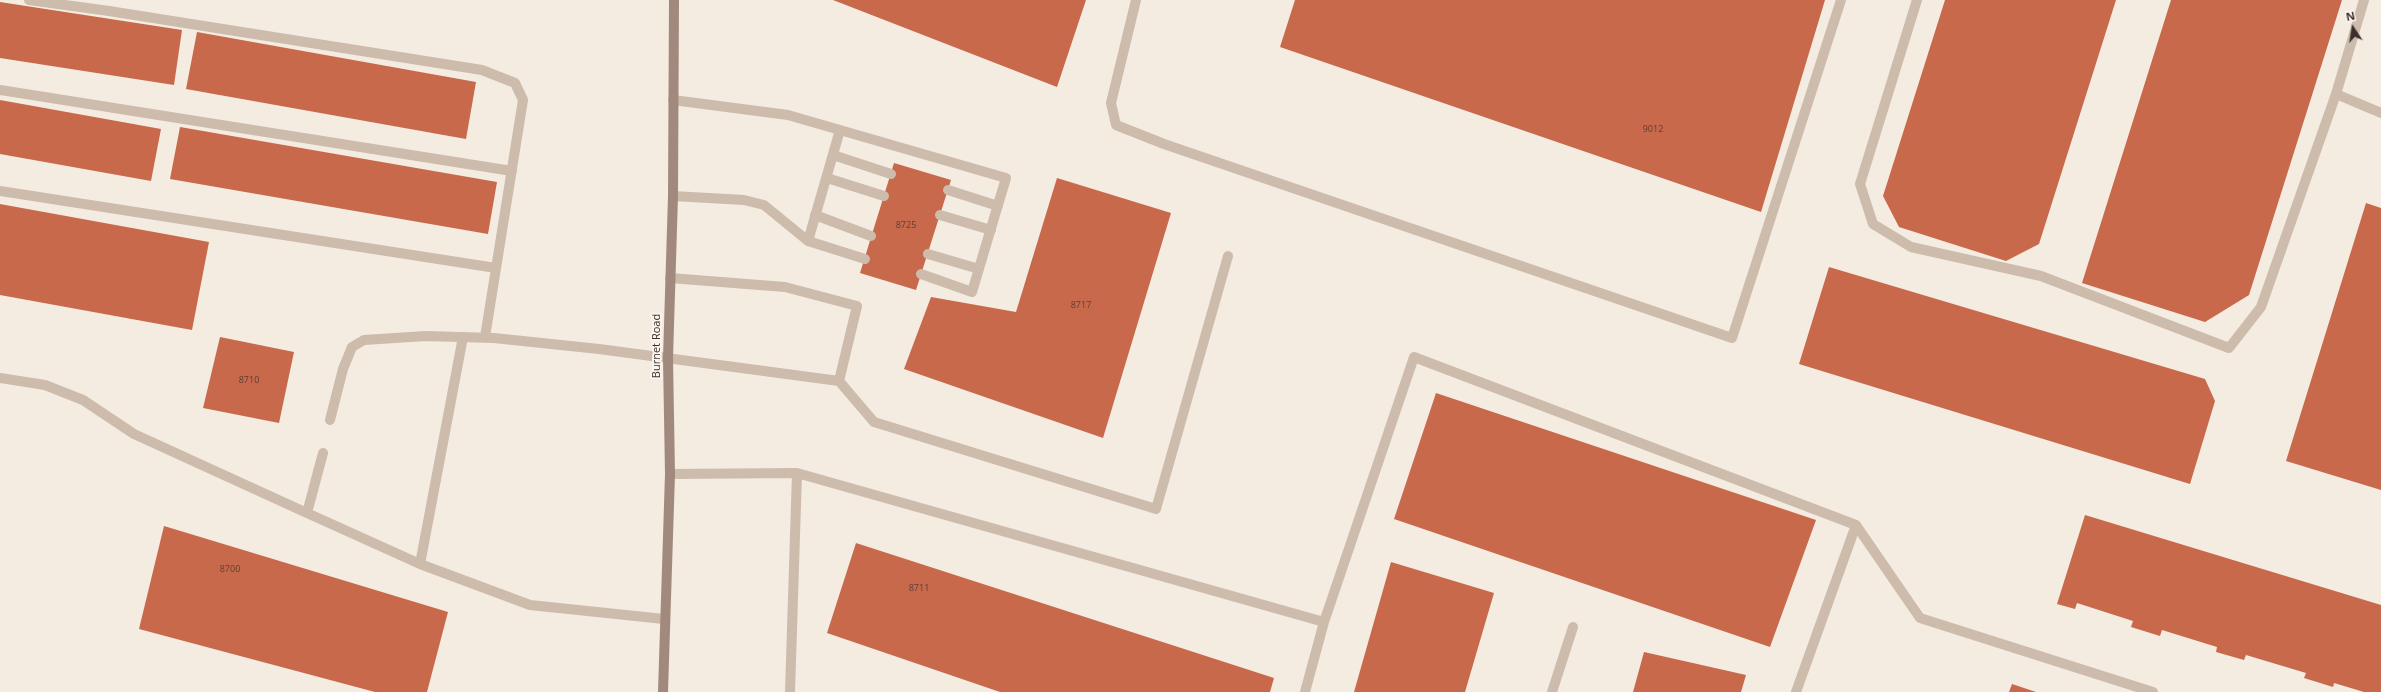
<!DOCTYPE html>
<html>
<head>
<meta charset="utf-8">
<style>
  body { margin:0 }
  #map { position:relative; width:2381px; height:692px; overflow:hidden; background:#f4ebe1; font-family:"Open Sans",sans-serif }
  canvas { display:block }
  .north { position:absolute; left:2333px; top:8px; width:40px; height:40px; -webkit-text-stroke:3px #fbf5ee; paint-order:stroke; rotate:348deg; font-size:11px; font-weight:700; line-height:16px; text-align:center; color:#3b302b }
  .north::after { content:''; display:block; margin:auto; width:14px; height:18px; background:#3b302b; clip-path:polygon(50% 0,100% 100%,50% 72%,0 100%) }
</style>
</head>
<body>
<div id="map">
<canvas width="2381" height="692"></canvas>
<div class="north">N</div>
</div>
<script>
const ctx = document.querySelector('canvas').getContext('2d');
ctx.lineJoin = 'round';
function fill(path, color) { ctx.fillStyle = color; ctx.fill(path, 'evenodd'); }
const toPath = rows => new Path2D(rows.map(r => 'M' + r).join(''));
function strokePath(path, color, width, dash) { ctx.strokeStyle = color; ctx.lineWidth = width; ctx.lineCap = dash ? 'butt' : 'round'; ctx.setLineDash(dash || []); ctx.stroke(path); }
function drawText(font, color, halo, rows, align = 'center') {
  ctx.font = font + ' "Open Sans",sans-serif'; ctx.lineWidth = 4; ctx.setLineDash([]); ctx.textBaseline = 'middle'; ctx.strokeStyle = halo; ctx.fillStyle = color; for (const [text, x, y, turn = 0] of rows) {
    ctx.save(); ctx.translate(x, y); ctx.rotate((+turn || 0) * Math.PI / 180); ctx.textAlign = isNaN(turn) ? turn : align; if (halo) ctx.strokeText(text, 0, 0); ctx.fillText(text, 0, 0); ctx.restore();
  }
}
fill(toPath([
  [833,0,1086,0,1057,87],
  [1295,0,1825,0,1761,212,1280,47],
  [1945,0,2116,0,2039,244,2006,261,1899,227,1883,196],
  [2171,0,2342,0,2249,295,2205,322,2082,283],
  [0,2,182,30,174,85,0,58],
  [197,32,476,82,466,139,186,89],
  [0,100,161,129,151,181,0,154],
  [180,127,497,182,488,234,170,179],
  [894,163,951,180,916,290,860,273],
  [1057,178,1171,213,1103,438,904,369,931,297,1016,312],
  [2366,203,2381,208,2381,490,2286,461],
  [0,204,209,242,192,330,0,295],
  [1829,267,2205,379,2215,401,2190,484,1799,364],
  [220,337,294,352,279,423,203,408],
  [1436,393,1816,520,1770,647,1394,519],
  [2085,515,2381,605,2381,692,2364,692,2334,683,2333,687,2304,678,2306,673,2246,655,2244,660,2216,652,2217,647,2162,630,2160,636,2131,627,2133,621,2077,603,2075,609,2057,604],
  [164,526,448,612,427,692,375,692,139,629],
  [856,543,1274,678,1270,692,1000,692,827,633],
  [1391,562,1494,593,1465,692,1354,692],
  [1644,652,1746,675,1741,692,1633,692],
  [2012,684,2036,692,2009,692]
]), '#c8694b');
strokePath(toPath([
  [29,0,109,11,482,70,515,83,523,100,485,337],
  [1136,0,1111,103,1116,125,1164,144,1732,338,1841,0],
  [1917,0,1860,184,1873,224,1911,247,2041,276,2229,348,2261,307,2336,94,2381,113],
  [0,90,512,171],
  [2336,94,2364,0],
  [673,100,788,115,1006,178,972,292,921,274],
  [833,155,891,174],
  [827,178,884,196],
  [948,190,998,206],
  [0,191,496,268],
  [673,196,744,200,764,205,808,241,840,130],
  [815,215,871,236],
  [940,215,991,230],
  [808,241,865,259],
  [928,254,979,269],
  [0,378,45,385,83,400,134,434,307,513],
  [839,381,874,422,1156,509,1228,256],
  [330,420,343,369,352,347,364,340,426,336,494,338,599,349,839,381,857,306,785,287,670,278],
  [323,453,307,513,420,564,530,605,664,619],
  [670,474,797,473,1324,622],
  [1856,525,1920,618,2153,692],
  [420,564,463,337],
  [790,692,797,473],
  [1305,692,1324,622,1414,357,1856,525,1796,692],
  [1552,692,1573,627]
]), '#cdbbac', 10);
strokePath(toPath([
  [663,692,670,474,668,358,673,196,674,0]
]), '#a18a7d', 10);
drawText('9px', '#5e3e33', null, [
  ["9012",1653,129],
  ["8725",906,225],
  ["8717",1081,305],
  ["8710",249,380],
  ["8700",230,569],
  ["8711",919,588]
]);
drawText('11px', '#3b302b', '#fbf5ee', [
  ["Burnet Road",657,346,-90]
]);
</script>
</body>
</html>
